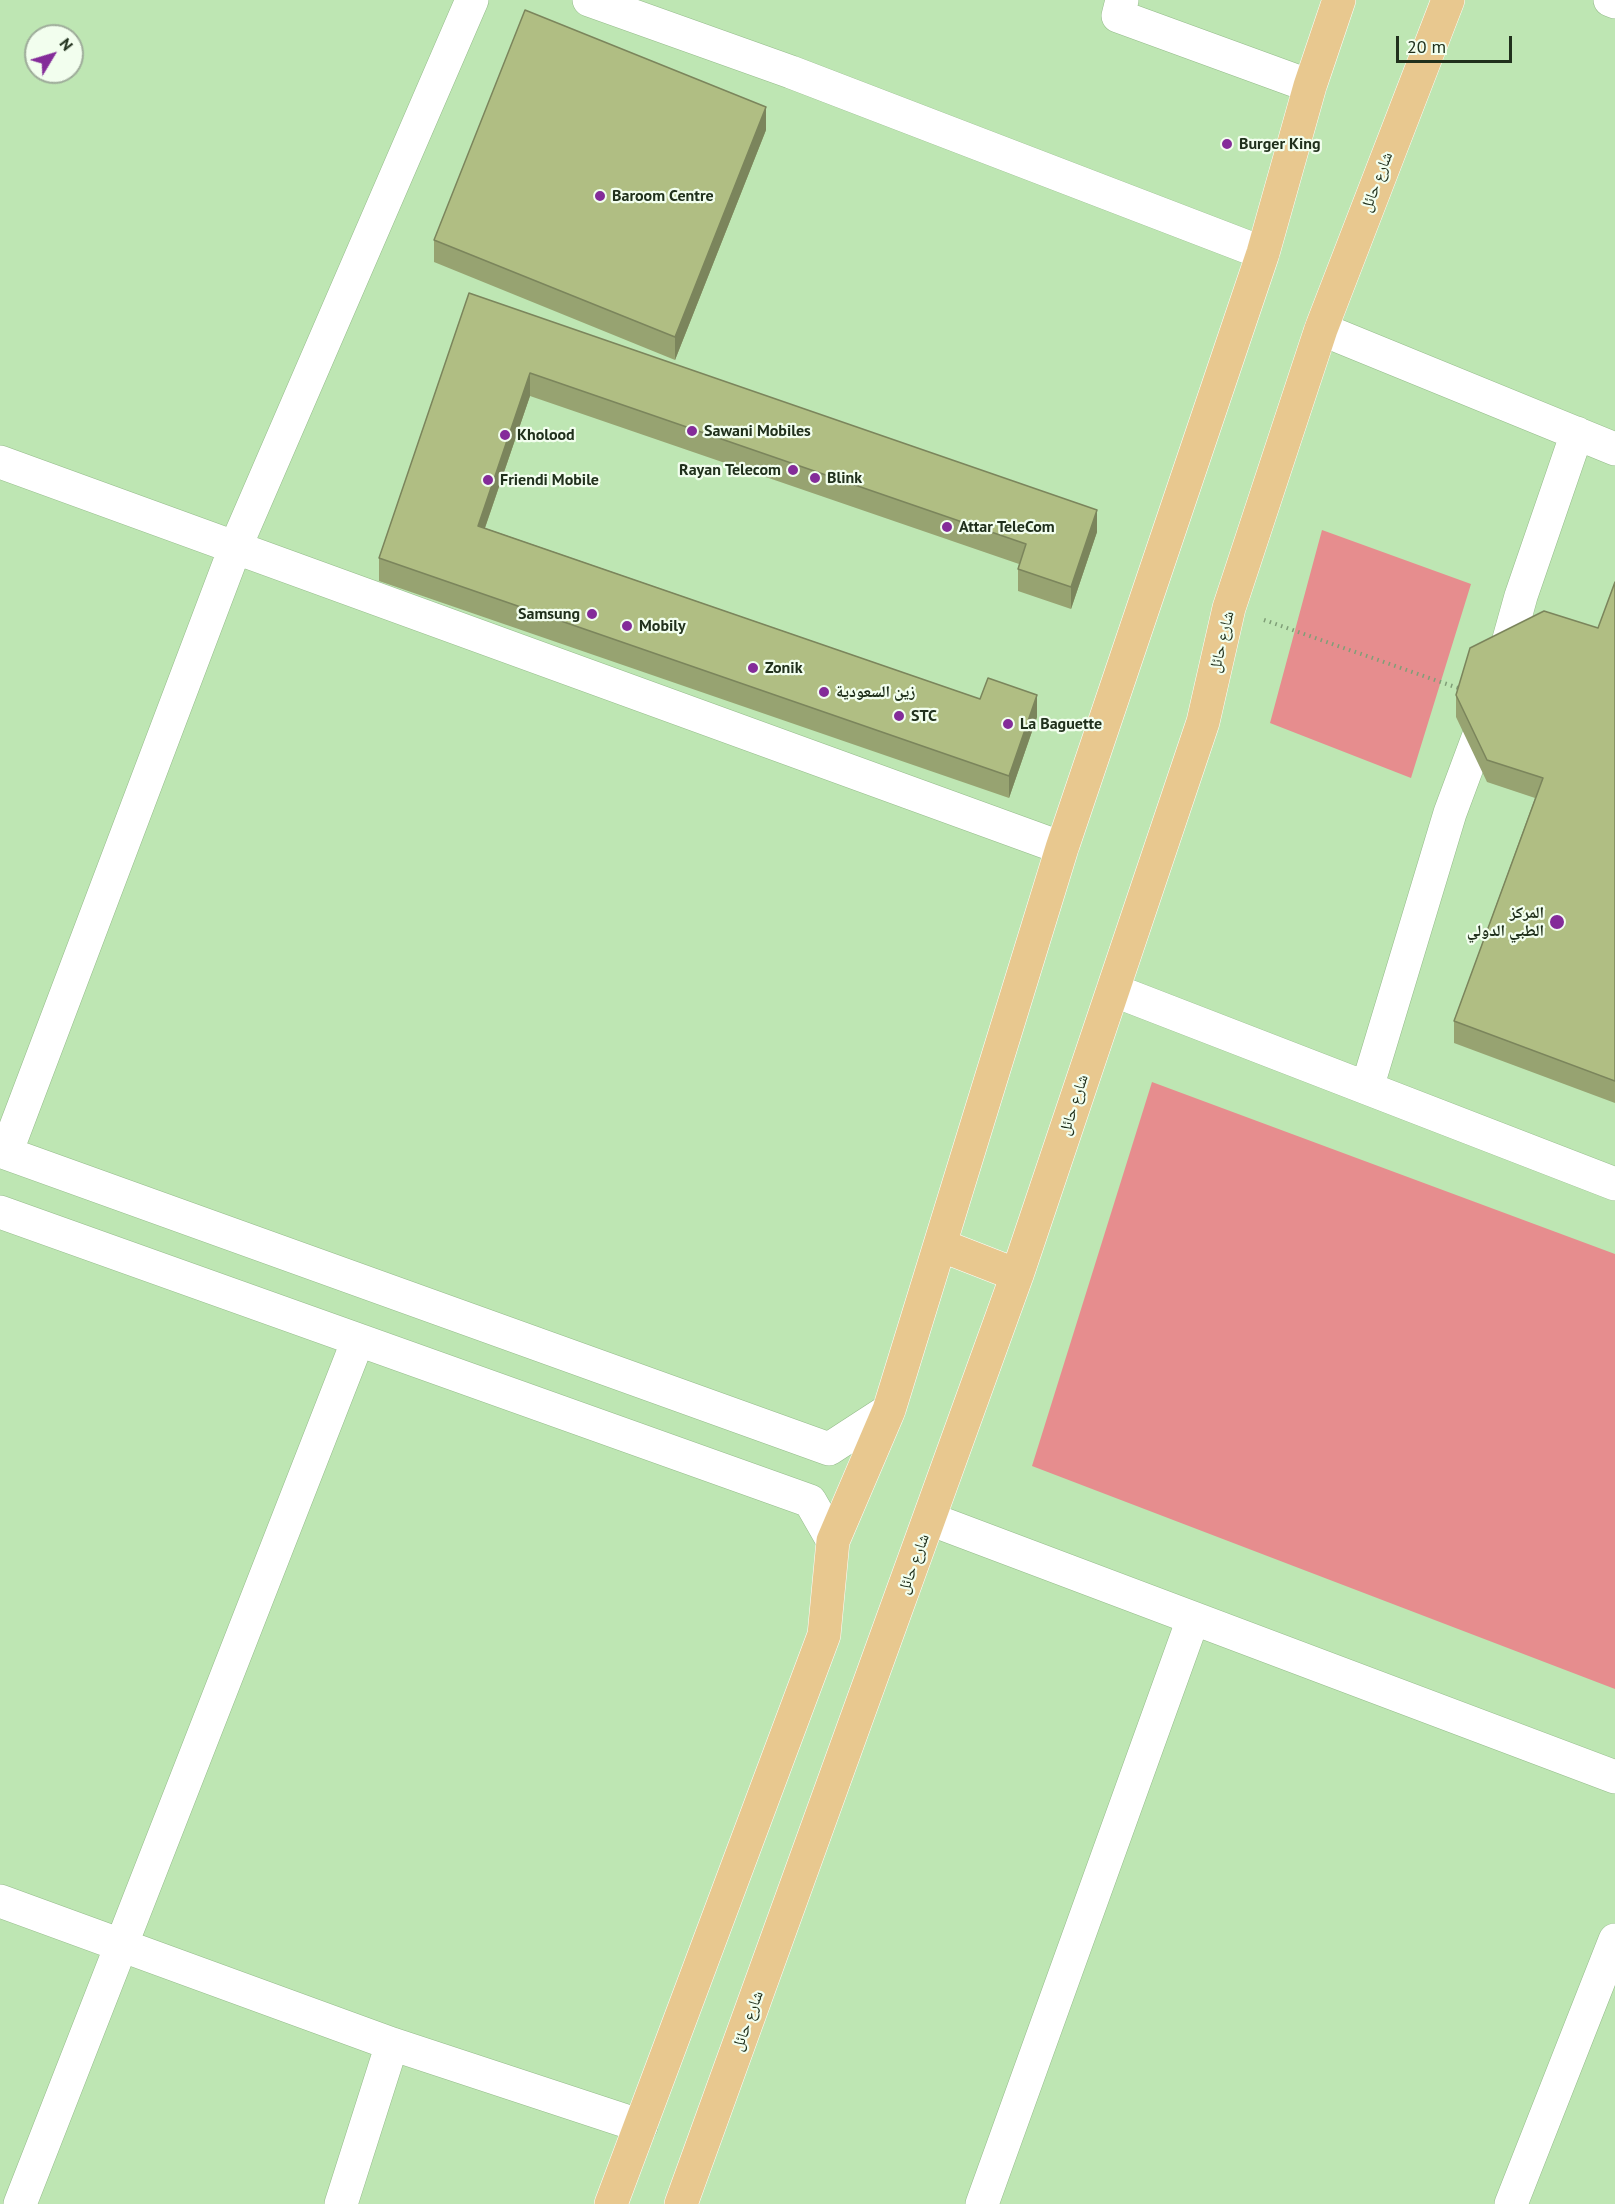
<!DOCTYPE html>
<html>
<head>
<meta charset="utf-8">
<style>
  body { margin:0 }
  #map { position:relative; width:1615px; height:2204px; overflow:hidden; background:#bee6b3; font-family:"PT Sans",sans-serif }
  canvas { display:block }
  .north { position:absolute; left:24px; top:24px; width:60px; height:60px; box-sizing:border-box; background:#f2feee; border:2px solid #9eac9a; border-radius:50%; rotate:52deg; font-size:16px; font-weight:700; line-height:24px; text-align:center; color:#20301c }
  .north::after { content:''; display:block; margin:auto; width:21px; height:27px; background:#842c99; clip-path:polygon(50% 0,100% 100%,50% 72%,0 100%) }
  .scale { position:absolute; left:1396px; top:36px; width:116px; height:27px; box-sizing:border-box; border:3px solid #20301c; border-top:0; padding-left:8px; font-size:18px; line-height:21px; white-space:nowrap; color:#20301c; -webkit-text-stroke:4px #f2feee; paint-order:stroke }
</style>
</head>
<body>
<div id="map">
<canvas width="1615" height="2204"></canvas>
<div class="north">N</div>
<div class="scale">20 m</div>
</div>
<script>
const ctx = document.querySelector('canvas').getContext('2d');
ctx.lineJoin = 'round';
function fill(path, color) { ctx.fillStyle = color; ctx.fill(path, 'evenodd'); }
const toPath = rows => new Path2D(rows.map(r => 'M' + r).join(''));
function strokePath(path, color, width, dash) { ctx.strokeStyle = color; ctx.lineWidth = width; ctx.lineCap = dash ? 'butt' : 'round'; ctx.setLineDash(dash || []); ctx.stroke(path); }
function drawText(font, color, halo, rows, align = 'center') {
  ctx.font = font + ' "PT Sans","Noto Naskh Arabic",sans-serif'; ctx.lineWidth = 4.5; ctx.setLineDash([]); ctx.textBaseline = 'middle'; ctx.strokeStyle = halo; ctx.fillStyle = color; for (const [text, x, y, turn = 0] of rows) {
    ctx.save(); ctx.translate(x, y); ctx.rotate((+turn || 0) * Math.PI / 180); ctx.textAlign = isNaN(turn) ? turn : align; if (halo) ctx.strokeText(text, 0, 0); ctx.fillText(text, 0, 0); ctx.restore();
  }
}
fill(toPath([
  [1322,530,1471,584,1411,778,1270,723],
  [1152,1082,1615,1254,1615,1689,1032,1466]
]), '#e68d8e');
const minor = toPath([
  [589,0,791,72,1263,253],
  [1122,0,1118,16,1310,86],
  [1610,0,1615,2],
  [1321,329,1615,449],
  [0,462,1062,848],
  [1113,990,1615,1184],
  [1367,1088,1450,813,1492,700,1521,596,1577,433],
  [0,1151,829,1449,889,1410],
  [6,1153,235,548,472,0],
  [0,1212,810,1501,833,1541],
  [930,1519,1615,1777],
  [0,1901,392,2044,641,2126],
  [20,2204,358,1340],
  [341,2204,392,2044],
  [982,2204,1193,1619],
  [1511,2204,1615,1940]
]);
const major = toPath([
  [940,1245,1017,1275],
  [611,2204,824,1635,833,1541,889,1410,1062,848,1263,253,1310,86,1339,0],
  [681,2204,1017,1275,1203,722,1229,608,1321,329,1448,0]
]);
strokePath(minor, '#94bb8a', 34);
strokePath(major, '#fff', 34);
strokePath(toPath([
  [1264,620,1458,688]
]), '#7f9e77', 4, [1.5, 4.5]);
strokePath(minor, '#fff', 33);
strokePath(major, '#e8c88f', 33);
fill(toPath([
  [766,130,675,360,434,262,434,240],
  [469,293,1097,532,1071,609,1018,591,1018,569,1019,564,530,396,485,528,980,699,1037,717,1009,798,379,581,379,558],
  [1615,582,1615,1103,1454,1043,1454,1021,1535,798,1487,782,1456,717,1456,695,1598,628]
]), '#97a371');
fill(toPath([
  [766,107,766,130,675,360,675,337],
  [530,373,530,396,478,548,478,526],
  [1097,510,1097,532,1071,609,1071,587],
  [1037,695,1037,717,1009,798,1009,776]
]), '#7b855c');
const building = toPath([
  [525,10,766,107,675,337,434,240,525,10],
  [469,293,1097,510,1071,587,1018,569,1026,544,530,373,478,526,980,699,988,678,1037,695,1009,776,379,558,469,293],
  [1615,582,1615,1081,1454,1021,1543,778,1487,760,1456,695,1470,648,1544,611,1598,628,1615,582]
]);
fill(building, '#b0be83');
strokePath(building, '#7b855c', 1.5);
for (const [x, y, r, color] of [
  [1227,144,6,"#842c99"],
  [600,196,6,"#842c99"],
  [692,431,6,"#842c99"],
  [505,435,6,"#842c99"],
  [793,470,6,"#842c99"],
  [815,478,6,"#842c99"],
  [488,480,6,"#842c99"],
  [947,527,6,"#842c99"],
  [592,614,6,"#842c99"],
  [627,626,6,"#842c99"],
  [753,668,6,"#842c99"],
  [824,692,6,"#842c99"],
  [899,716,6,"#842c99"],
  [1008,724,6,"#842c99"],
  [1557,922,8,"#842c99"]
]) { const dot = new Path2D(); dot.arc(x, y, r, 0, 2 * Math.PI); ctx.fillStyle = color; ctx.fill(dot); strokePath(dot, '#f2feee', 2); }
drawText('bold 16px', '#20301c', '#f2feee', [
  ["Burger King",1239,144],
  ["Baroom Centre",612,196],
  ["Sawani Mobiles",704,431],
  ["Kholood",517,435],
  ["Rayan Telecom",781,470,"right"],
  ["Blink",827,478],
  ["Friendi Mobile",500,480],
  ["Attar TeleCom",959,527],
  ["Samsung",580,614,"right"],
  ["Mobily",639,626],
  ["Zonik",765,668],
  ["زين السعودية",836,692],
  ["STC",911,716],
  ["La Baguette",1020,724],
  ["المركز",1544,913,"right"],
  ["الطبي الدولي",1544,931,"right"]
], 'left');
drawText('16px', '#20301c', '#f2feee', [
  ["شارع حائل",1377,182,-69],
  ["شارع حائل",1222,642,-77],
  ["شارع حائل",1074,1105,-72],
  ["شارع حائل",914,1564,-70],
  ["شارع حائل",748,2021,-70]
]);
</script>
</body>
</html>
